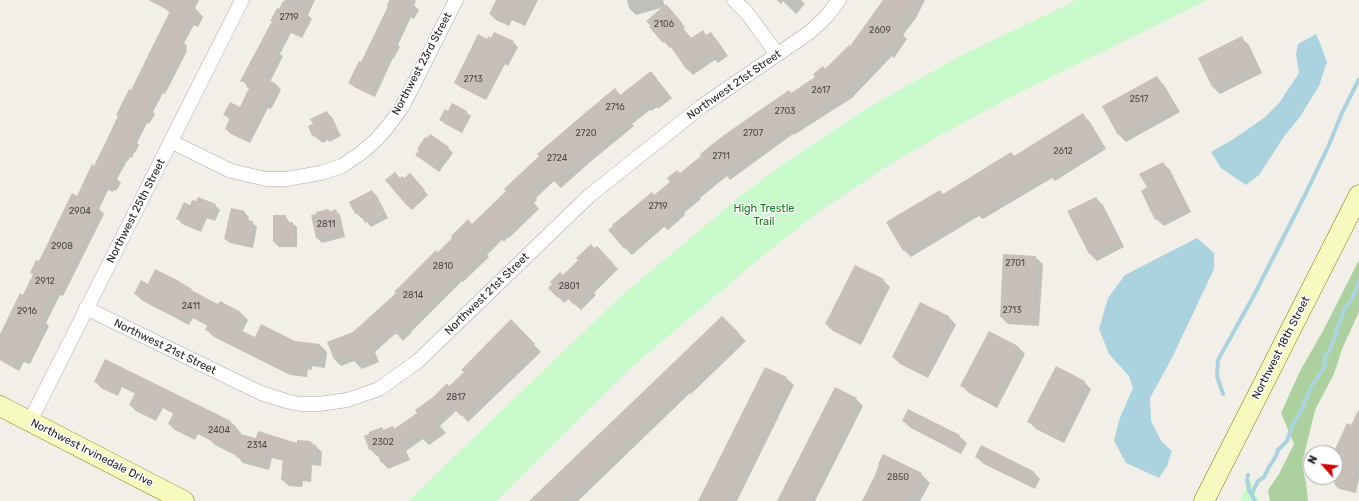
<!DOCTYPE html>
<html>
<head>
<meta charset="utf-8">
<style>
  body { margin:0 }
  #map { position:relative; width:1359px; height:501px; overflow:hidden; background:#f2efe9; font-family:Rubik,sans-serif }
  canvas { display:block }
  .north { position:absolute; left:1303px; top:445px; width:40px; height:40px; box-sizing:border-box; background:#fff; border:1px solid #a7a7a7; border-radius:50%; rotate:297deg; font-size:11px; font-weight:700; line-height:16px; text-align:center; color:#222 }
  .north::after { content:''; display:block; margin:auto; width:14px; height:18px; background:#d40000; clip-path:polygon(50% 0,100% 100%,50% 72%,0 100%) }
</style>
</head>
<body>
<div id="map">
<canvas width="1359" height="501"></canvas>
<div class="north">N</div>
</div>
<script>
const ctx = document.querySelector('canvas').getContext('2d');
ctx.lineJoin = 'round';
function fill(path, color) { ctx.fillStyle = color; ctx.fill(path, 'evenodd'); }
const toPath = rows => new Path2D(rows.map(r => 'M' + r).join(''));
function strokePath(path, color, width, dash) { ctx.strokeStyle = color; ctx.lineWidth = width; ctx.lineCap = dash ? 'butt' : 'round'; ctx.setLineDash(dash || []); ctx.stroke(path); }
function drawText(font, color, halo, rows, align = 'center') {
  ctx.font = font + ' Rubik,sans-serif'; ctx.lineWidth = 3; ctx.setLineDash([]); ctx.textBaseline = 'middle'; ctx.strokeStyle = halo; ctx.fillStyle = color; for (const [text, x, y, turn = 0] of rows) {
    ctx.save(); ctx.translate(x, y); ctx.rotate((+turn || 0) * Math.PI / 180); ctx.textAlign = isNaN(turn) ? turn : align; if (halo) ctx.strokeText(text, 0, 0); ctx.fillText(text, 0, 0); ctx.restore();
  }
}
fill(toPath([
  [1359,260,1359,312,1342,349,1334,374,1315,410,1302,464,1306,483,1308,501,1270,501,1268,490,1279,474,1294,444,1281,413,1300,371,1324,329]
]), '#add19e');
fill(toPath([
  [1077,0,1207,0,1009,98,937,137,890,164,817,213,761,257,632,367,496,501,408,501,621,296,743,194,783,164,864,110,958,57],
  [1250,480,1259,501,1240,501]
]), '#c8facc');
fill(toPath([
  [1316,34,1320,43,1327,62,1319,86,1300,117,1285,135,1259,175,1246,185,1221,168,1211,152,1232,140,1264,118,1279,103,1299,73,1296,54,1298,44],
  [1197,238,1214,253,1214,269,1172,358,1150,398,1151,421,1162,442,1172,451,1167,466,1159,478,1126,463,1114,441,1119,420,1133,388,1129,376,1109,354,1099,329,1108,298,1125,275]
]), '#aad3df');
fill(toPath([
  [166,0,199,0,195,8,203,17,198,27,194,25,184,43,187,46,186,49,187,51,165,94,163,93,153,112,155,114,149,124,147,123,137,143,139,145,135,153,134,153,132,158,130,157,128,161,127,161,117,179,121,183,116,191,113,190,113,192,108,190,99,209,104,214,63,296,60,295,46,323,49,326,30,364,24,362,19,371,0,360,0,336,24,296,34,275,31,272,39,262,95,167,170,13,162,6],
  [285,0,315,0,308,15,312,19,302,38,291,33,280,54,283,56,270,82,276,84,281,90,271,109,268,108,250,143,231,134,226,129,230,120,225,115,241,109,250,89,242,80],
  [389,0,415,0,416,1,414,5,419,10,414,19,411,17,398,45,400,47,394,58,393,58,375,97,354,87,350,83,361,64,389,7,387,6],
  [497,0,538,0,525,26,512,20,509,26,496,20,490,14],
  [627,0,663,0,665,7,677,17,685,27,683,29,692,39,703,32,707,36,711,34,717,40,728,56,718,63,715,60,693,75,687,69,672,46,670,48,664,42,664,7,636,15,629,8],
  [777,0,801,0,805,4,796,14,783,1,781,4],
  [884,0,925,0,916,18,903,35,907,39,894,58,892,56,852,98,794,135,793,134,730,180,727,176,700,198,701,199,684,213,685,215,668,230,664,227,632,255,625,248,655,196,680,174,825,70,850,47],
  [1241,38,1249,45,1262,73,1220,94,1213,87,1199,59],
  [487,40,513,42,518,47,508,66,505,64,486,100,460,87,455,83],
  [651,72,672,98,658,109,657,107,652,111,650,110,632,124,634,126,589,163,561,188,554,181,536,198,537,200,534,203,539,209,509,238,508,237,504,242,502,240,487,255,489,257,463,282,462,281,411,332,411,333,403,341,396,333,375,352,379,362,362,369,354,361,341,366,334,359,328,342,353,333,397,293,438,253,472,225,615,90,621,95],
  [1157,77,1164,85,1180,112,1126,142,1119,135,1104,107],
  [327,112,332,117,341,136,329,142,328,140,323,143,313,135],
  [448,112,466,112,471,116,462,133,445,124,441,120],
  [1083,115,1090,122,1106,149,1055,181,1052,178,983,219,979,216,911,257,904,250,944,195,1014,157],
  [448,148,453,153,439,172,417,155,420,150],
  [1163,163,1170,170,1191,212,1164,226,1156,219,1148,188],
  [400,179,415,180,428,195,412,210,407,205],
  [372,191,377,196,388,218,371,227,364,218,361,218,356,213],
  [1096,198,1103,205,1124,247,1097,261,1090,254,1069,212],
  [215,205,220,210,215,221,207,218,201,232,182,224,178,219,191,206],
  [328,210,331,212,335,210,340,215,345,237,322,243,317,238,312,216],
  [244,212,249,217,248,221,252,222,257,227,253,248,230,243,225,239],
  [274,216,285,216,290,223,292,223,297,227,297,247,279,247,274,242],
  [597,247,618,269,594,293,596,295,581,310,569,299,564,303,550,288],
  [1035,257,1043,264,1039,326,1008,324,1001,317],
  [883,280,890,287,861,345,833,331,826,324],
  [148,285,191,290,195,294,219,306,220,303,241,313,248,320,242,332,255,338,320,345,327,352,325,368,312,366,312,370,308,369,307,377,290,375,214,337,207,330,208,326,193,318,189,325,143,301,135,294],
  [921,303,949,317,956,325,928,378,900,364,893,357],
  [722,317,746,341,691,394,690,393,578,501,532,501],
  [511,321,541,352,468,422,457,410,440,426,446,433,429,445,423,439,406,451,410,460,388,469,382,462,379,456,377,456,370,449,382,428,384,431,393,427,395,429,418,413,449,388,465,372],
  [1017,346,1025,354,997,408,969,393,962,386],
  [106,360,231,422,241,433,240,435,257,439,298,444,311,442,322,452,321,466,312,465,311,482,303,481,302,487,289,486,282,480,284,461,272,458,269,470,243,463,237,456,215,445,210,440,198,434,195,440,175,430,169,424,174,414,163,408,156,421,136,411,130,405,136,394,122,387,118,396,101,388,95,381],
  [786,378,794,385,737,501,699,501],
  [1084,382,1091,389,1064,443,1036,429,1029,422],
  [856,399,863,406,815,501,778,501],
  [1359,411,1359,478,1356,493,1339,489,1334,484,1335,482,1331,477,1335,477,1335,458],
  [903,421,959,436,967,443,961,454,911,428],
  [976,457,1033,471,1040,479,1035,489,984,464],
  [921,474,930,483,920,501,862,501]
]), '#0003');
strokePath(toPath([
  [1223,394,1217,376,1218,360,1253,297,1305,195,1328,147,1342,113,1359,79],
  [1248,475,1247,480,1249,490,1255,501],
  [1252,493,1258,481,1264,477,1269,467,1276,456,1278,450,1287,441,1292,426,1302,409,1311,387,1325,366,1324,358,1330,350,1344,310,1352,299,1359,281]
]), '#aad3df', 4);
fill(toPath([
  [148,0,185,0,191,3,190,6,197,10,191,22,187,20,178,37,182,39,180,43,181,44,158,89,156,88,147,106,149,107,143,119,141,118,131,137,134,138,129,148,128,148,126,152,124,151,122,156,120,155,111,174,115,176,110,186,107,185,106,187,102,185,92,204,99,207,56,291,54,290,40,317,43,319,23,359,18,356,13,366,0,359,0,334,20,293,23,295,33,274,30,273,36,260,39,261,72,193,77,196,92,164,94,166,118,116,116,115,129,89,131,90,170,11],
  [391,0,406,0,415,4,409,15,407,13,401,24,393,40,396,41,390,54,388,54,370,93,348,83,359,61,361,62],
  [496,0,529,0,519,21,506,14,503,21,489,14],
  [883,0,915,0,909,10,896,28,901,32,886,51,885,50,844,91,786,129,785,128,723,173,719,169,693,190,695,192,677,206,679,208,660,224,657,220,624,249,608,230,613,226,612,225,652,192,654,195,670,182,667,178,677,170,680,173,701,156,700,154,724,135,789,90,791,93,815,77,813,74,823,66,825,69,849,45,850,46],
  [283,1,307,12,297,34,286,28,275,49,279,50,264,77,276,84,265,105,262,103,244,139,225,129,230,118,223,115,230,102,240,107,249,88,246,87,248,84,240,81,272,21,270,21,277,8,279,9],
  [666,4,680,20,678,22,691,38,703,30,706,35,711,32,722,49,711,57,709,54,686,69,666,40,663,43,649,27,651,26,646,21],
  [494,32,514,41,504,62,500,60,481,96,454,83,478,34,487,39,488,36,491,38],
  [1242,36,1256,65,1212,87,1198,58],
  [651,71,666,91,651,103,650,101,645,105,643,104,626,117,628,119,582,156,554,182,547,174,530,191,531,193,528,196,533,201,501,233,500,232,496,236,495,234,481,248,483,250,456,276,455,275,405,325,406,326,395,335,389,327,369,345,373,355,354,362,351,355,348,356,347,354,334,359,327,342,353,332,396,293,394,292,436,250,438,252,452,238,451,236,468,219,472,224,506,191,504,189,539,156,537,154,585,113,615,88,620,95],
  [1157,76,1173,105,1118,135,1102,106],
  [452,103,467,111,457,129,439,120,445,109,448,111],
  [327,111,337,131,324,137,323,136,317,139,315,135,312,136,308,126,313,124,310,119],
  [1083,113,1100,141,1047,174,1044,171,975,213,972,208,903,251,886,222,940,190,943,194,1011,152,1014,156],
  [430,134,449,147,434,168,415,155,419,150,417,149,425,137,427,138],
  [1163,162,1185,205,1155,220,1141,191,1147,187,1139,174],
  [395,172,400,178,402,176,404,178,410,173,425,190,407,206,385,180],
  [372,190,384,213,365,223,360,213,355,214,349,202],
  [198,197,216,204,210,217,202,214,196,228,176,219,184,202,190,205,192,200,196,201],
  [1096,197,1118,240,1089,254,1067,211],
  [231,208,245,211,243,219,253,221,248,244,224,239],
  [329,209,329,212,336,209,341,232,316,238,311,215,316,214,316,212],
  [273,215,286,215,286,222,293,222,293,242,273,242],
  [591,244,594,248,597,246,613,263,588,286,590,288,574,305,563,293,558,298,548,288,552,284,550,282,560,272,563,275,578,260,576,258],
  [1003,254,1036,256,1032,319,1000,317],
  [855,265,884,279,854,339,825,324],
  [155,269,177,280,192,289,191,290,218,304,220,301,241,312,234,327,255,337,261,324,295,341,320,344,318,361,305,360,305,363,301,362,300,370,282,368,205,330,208,324,185,312,182,318,134,294,141,280,148,284],
  [920,302,949,316,921,372,892,357],
  [722,316,739,333,683,388,682,387,563,501,529,501],
  [511,319,535,344,461,416,449,404,434,418,439,426,421,439,416,432,400,443,404,453,381,463,375,448,369,450,364,436,369,434,369,432,382,427,383,430,393,426,394,429,417,413,415,410,432,398,447,383,449,386,464,372,461,370],
  [989,331,1018,346,990,401,960,386],
  [105,359,231,421,230,423,236,426,233,432,256,438,258,431,297,443,297,440,311,441,311,445,316,445,315,460,306,459,305,476,297,475,296,481,281,480,283,457,266,452,263,464,236,457,237,453,208,439,209,437,191,428,188,434,168,424,174,412,157,402,150,416,129,405,136,391,116,381,111,391,94,382],
  [1056,366,1085,381,1057,437,1027,422],
  [765,367,787,377,756,442,726,501,698,501],
  [835,387,857,398,818,476,805,501,777,501],
  [908,409,960,435,954,447,902,421],
  [1359,409,1359,453,1351,489,1335,485,1335,449,1347,423,1351,425],
  [981,445,1033,471,1027,483,975,457],
  [883,454,922,473,905,501,862,501,875,475,879,464,878,464]
]), '#c7bfb8');
const minor = toPath([
  [734,0,747,13,777,54],
  [172,142,231,171,266,179,286,179,321,173,342,166,361,153,376,140,389,125,402,107,456,0],
  [86,308,238,382,261,393,286,401,300,404,319,404,347,400,379,389,418,361,589,196,702,106,810,32,826,17,839,0],
  [30,421,242,0]
]);
const secondary = toPath([
  [0,406,184,501],
  [1204,501,1359,195]
]);
strokePath(minor, '#a9a9a9', 15);
strokePath(secondary, '#707d05', 21);
strokePath(minor, '#fff', 14);
strokePath(secondary, '#f7fabf', 20);
drawText('9px', '#4b4948', null, [
  ["2719",289,17],
  ["2106",664,24],
  ["2609",880,30],
  ["2713",473,79],
  ["2617",821,90],
  ["2517",1139,99],
  ["2716",615,107],
  ["2703",785,111],
  ["2720",586,133],
  ["2707",753,133],
  ["2612",1063,151],
  ["2711",721,156],
  ["2724",557,158],
  ["2719",658,206],
  ["2904",80,211],
  ["2811",326,224],
  ["2908",62,246],
  ["2701",1015,263],
  ["2810",443,266],
  ["2912",45,281],
  ["2801",569,286],
  ["2814",413,295],
  ["2411",191,306],
  ["2713",1012,310],
  ["2916",27,311],
  ["2817",456,397],
  ["2404",219,430],
  ["2302",383,442],
  ["2314",257,445],
  ["2850",898,477]
]);
drawText('11px', '#222', '#fff', [
  ["Northwest 23rd Street",422,64,-62],
  ["Northwest 21st Street",734,85,-35],
  ["Northwest 25th Street",136,211,-63],
  ["Northwest 21st Street",487,294,-44],
  ["Northwest 21st Street",165,347,26],
  ["Northwest 18th Street",1281,348,-63],
  ["Northwest Irvinedale Drive",92,453,27]
]);
drawText('11px', '#0c8416', '#fff', [
  ["High Trestle",764,209],
  ["Trail",764,222]
]);
</script>
</body>
</html>
